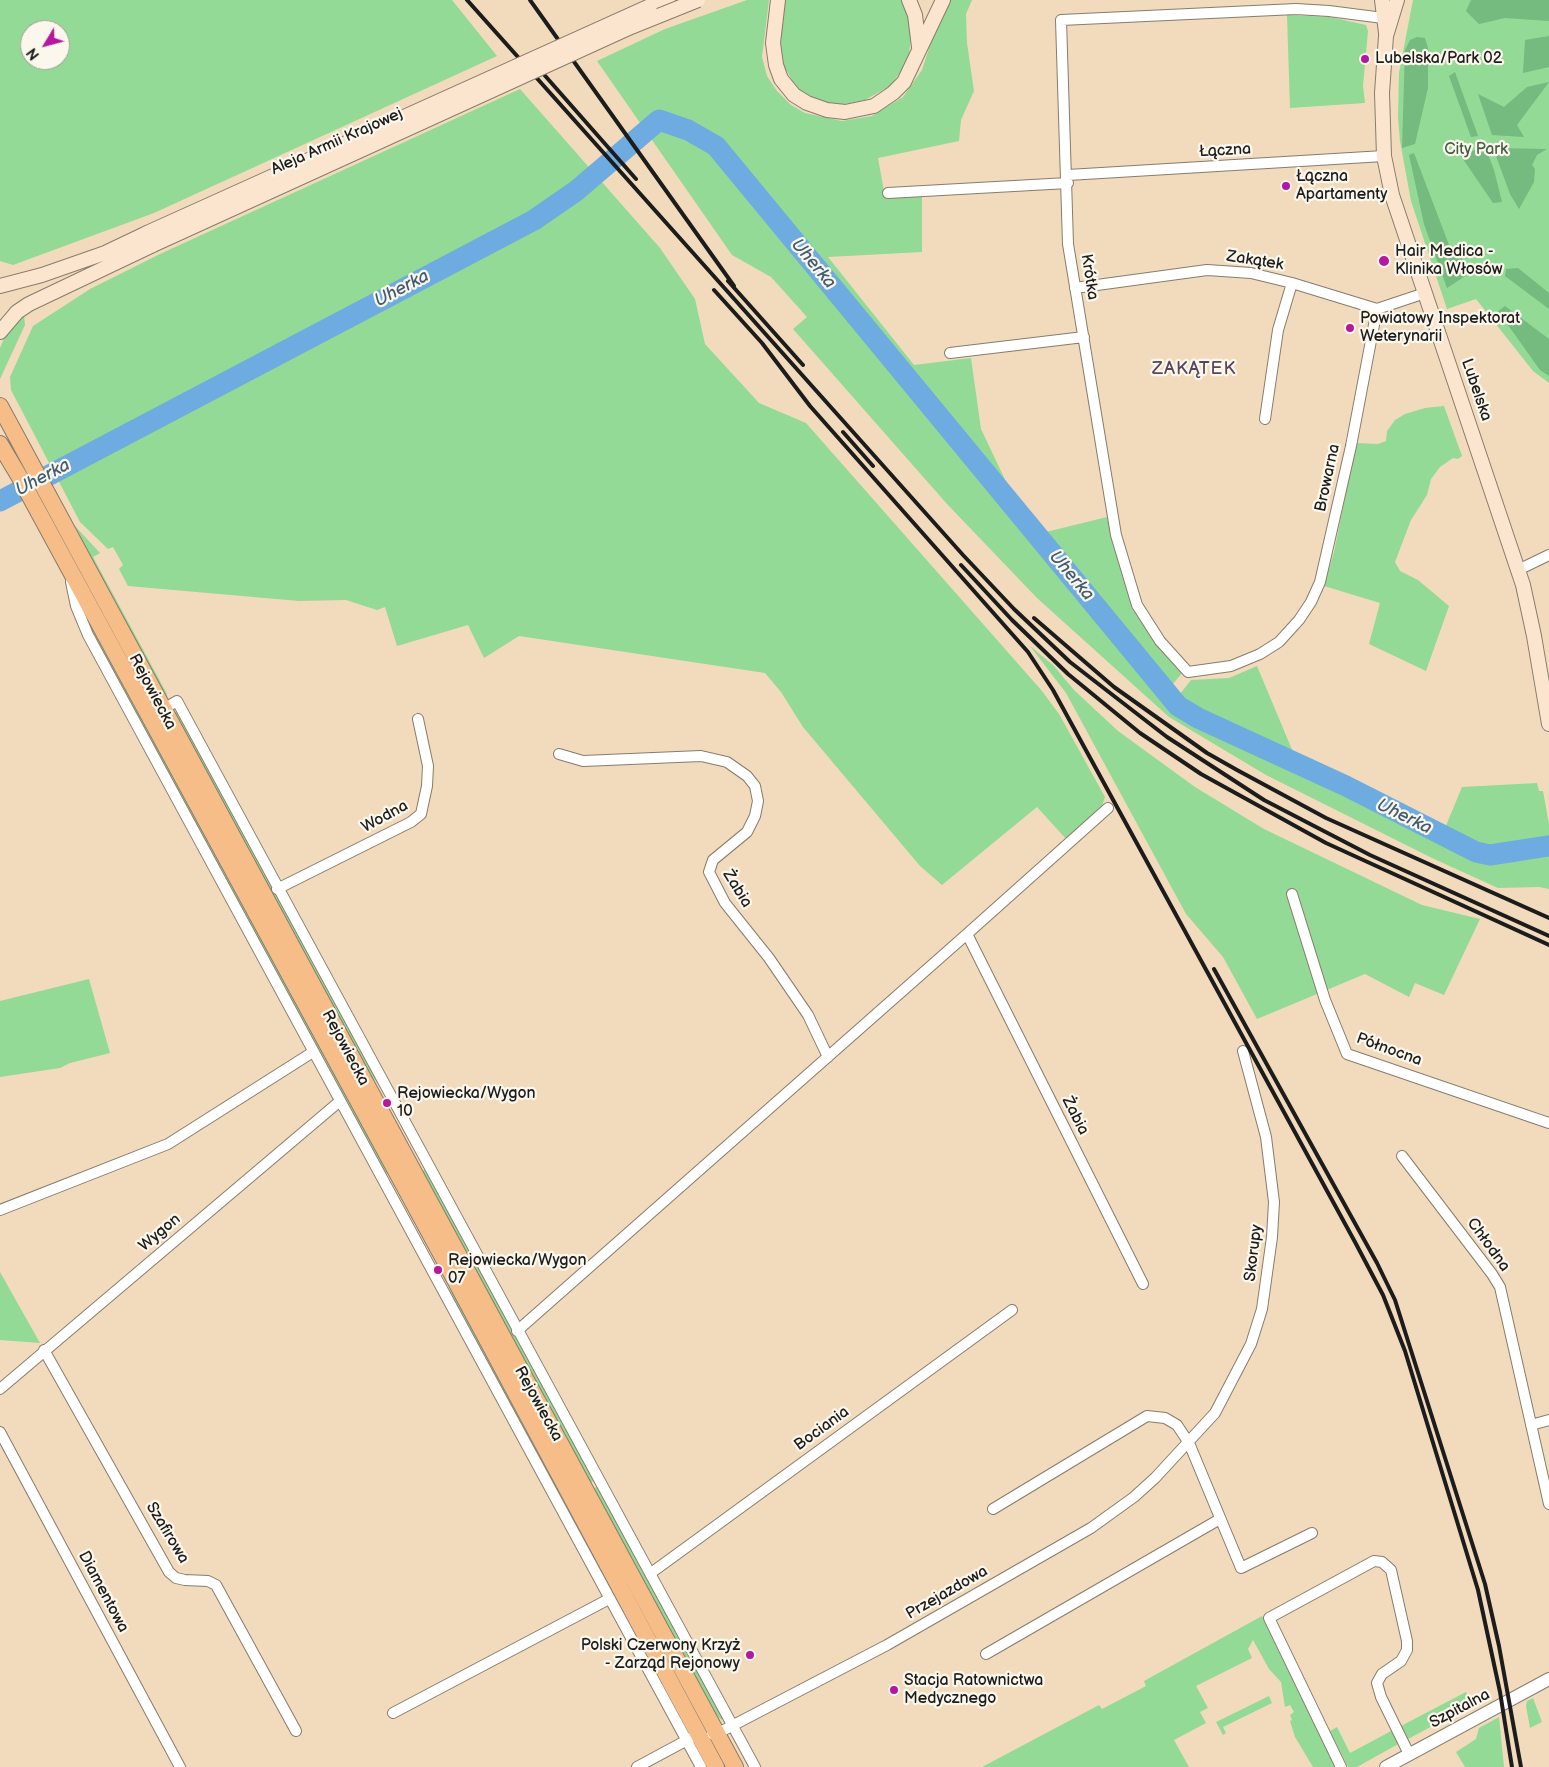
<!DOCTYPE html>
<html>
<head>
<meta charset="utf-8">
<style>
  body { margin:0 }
  #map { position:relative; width:1549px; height:1767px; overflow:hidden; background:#f2dbbc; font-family:"Balsamiq Sans",sans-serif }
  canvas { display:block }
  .north { position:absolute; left:20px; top:20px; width:50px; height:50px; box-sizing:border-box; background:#fbf7ec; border:1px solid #a29f99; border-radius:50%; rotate:233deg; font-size:14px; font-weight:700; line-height:20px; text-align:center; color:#1c1c1c }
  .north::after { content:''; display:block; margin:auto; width:18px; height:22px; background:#b5179e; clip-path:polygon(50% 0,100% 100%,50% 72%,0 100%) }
</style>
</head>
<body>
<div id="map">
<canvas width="1549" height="1767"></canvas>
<div class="north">N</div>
</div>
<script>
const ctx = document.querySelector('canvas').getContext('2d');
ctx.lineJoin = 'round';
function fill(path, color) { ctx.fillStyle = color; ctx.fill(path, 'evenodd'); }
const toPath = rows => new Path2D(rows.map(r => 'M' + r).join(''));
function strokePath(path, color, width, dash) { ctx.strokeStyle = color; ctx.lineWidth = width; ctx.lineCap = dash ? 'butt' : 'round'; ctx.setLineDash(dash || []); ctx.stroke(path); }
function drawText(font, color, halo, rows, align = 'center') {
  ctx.font = font + ' "Balsamiq Sans",sans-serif'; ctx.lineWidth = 4.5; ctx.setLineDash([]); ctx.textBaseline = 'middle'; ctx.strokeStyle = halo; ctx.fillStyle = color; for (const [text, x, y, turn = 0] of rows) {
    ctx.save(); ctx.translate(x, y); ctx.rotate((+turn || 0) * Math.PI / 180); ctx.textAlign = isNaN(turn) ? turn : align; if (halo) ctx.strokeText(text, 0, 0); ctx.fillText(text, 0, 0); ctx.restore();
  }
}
fill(toPath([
  [0,0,452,0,497,56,154,213,13,265,0,261],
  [30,30,60,30,60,60,30,60],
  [747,0,769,0,762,57,767,76,777,91,791,105,805,113,842,121,872,116,903,97,922,70,932,39,951,0,972,0,966,14,967,43,974,91,961,120,959,141,878,158,885,197,922,196,922,252,828,257,914,365,971,358,981,429,1008,486,1046,532,1107,517,1131,596,1183,672,1172,685,1180,694,1191,680,1229,678,1257,666,1293,752,1445,828,1462,787,1537,783,1539,791,1543,791,1549,824,1549,889,1539,887,1498,888,1432,858,1266,775,1169,717,1037,598,947,504,793,329,807,317,771,277,732,255,597,61,665,29],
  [784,0,902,0,908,13,911,37,909,53,904,67,890,86,865,100,844,104,832,104,809,96,800,91,793,82,783,64,780,50],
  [1413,0,1549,0,1549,383,1533,371,1476,299,1447,309,1411,201,1400,141,1398,118,1399,73],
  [1287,15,1330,17,1366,25,1368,31,1363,86,1365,103,1290,108],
  [520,89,660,248,695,299,705,344,759,403,806,423,1042,691,1059,714,1105,797,1101,809,1067,840,1037,807,942,885,920,866,803,727,781,692,765,673,519,636,484,658,468,625,397,646,385,607,377,610,346,600,299,601,128,586,119,569,123,565,113,547,108,549,80,522,11,390,10,377,33,326,90,289,160,254],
  [24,315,25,325,0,379,0,348,7,331],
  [1444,406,1462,456,1458,459,1453,458,1440,467,1431,479,1427,495,1411,520,1395,562,1400,571,1418,580,1449,606,1426,671,1369,644,1380,603,1324,586,1334,552,1356,443,1378,444,1386,441,1387,431,1395,420,1405,414,1425,408],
  [55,489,74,525,100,553,93,557,167,694,166,697,52,490],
  [83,607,389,1172,384,1175,108,666,82,611],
  [1030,646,1053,665,1074,690,1118,731,1195,787,1264,829,1422,905,1480,919,1444,995,1415,983,1409,997,1365,974,1257,1019,1223,957,1186,914,1066,693],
  [177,711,382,1087,381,1088,361,1062,175,713],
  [89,979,110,1053,70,1063,60,1068,0,1077,0,1001],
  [426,1169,595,1480,590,1483,420,1172],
  [0,1272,40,1343,0,1340],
  [448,1288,459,1302,561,1490,556,1493,446,1289],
  [598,1486,723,1717,722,1720,716,1715,593,1489],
  [1262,1616,1335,1767,1313,1767,1295,1737,1290,1721,1292,1720,1290,1715,1294,1712,1290,1705,1285,1707,1281,1682,1269,1669,1253,1640,1248,1649,1252,1658,1196,1686,1208,1708,1200,1712,1206,1723,1174,1740,1189,1767,982,1767,1099,1705,1102,1709,1146,1686,1144,1681],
  [1466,1692,1470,1700,1463,1706,1464,1709,1408,1739,1399,1727],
  [1269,1696,1272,1703,1223,1727,1226,1733,1223,1735,1216,1722],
  [1533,1698,1542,1722,1530,1728,1526,1706,1527,1701],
  [1499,1717,1504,1767,1465,1767,1456,1752,1476,1739,1479,1728],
  [1337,1727,1350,1753,1393,1730,1400,1743,1357,1767,1348,1767,1330,1731]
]), '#92da95');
fill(toPath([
  [1471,0,1549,0,1549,21,1505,18,1479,24,1466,11],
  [1549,36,1549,67,1523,73,1525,40],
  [1417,37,1425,38,1428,48,1428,88,1415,144,1402,148,1405,50,1410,40],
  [1455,72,1478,136,1471,137,1449,76],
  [1549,82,1517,125,1524,137,1492,135,1478,94,1504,107,1527,87],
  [1482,147,1486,149,1494,170,1502,202,1493,203,1461,156],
  [1493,148,1547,149,1537,155,1532,165,1535,169,1534,182,1519,209,1510,194],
  [1414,153,1449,245,1473,271,1447,288,1424,224,1409,155],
  [1518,268,1549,293,1549,309,1505,276,1506,269],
  [1505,306,1549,339,1549,376,1540,370,1498,311]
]), '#75ba7e');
strokePath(toPath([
  [0,501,534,220,576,191,659,120,688,130,716,146,1178,706,1198,718,1346,786,1476,852,1490,855,1549,846]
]), '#6eabe0', 21);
const minor = toPath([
  [1068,175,1384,156],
  [888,193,1068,183],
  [1075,288,1207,270,1251,273,1292,283,1377,309,1425,293],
  [1377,309,1351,446,1320,582,1311,602,1299,620,1279,642,1260,654,1231,666,1188,672,1160,641,1137,605,1116,535,1068,244,1061,20,1296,9,1329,11,1383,18],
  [950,353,1084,337],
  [1265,419,1278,330,1292,283],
  [1518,570,1549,555],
  [71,582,76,606,88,635,701,1767],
  [162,710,177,701,755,1767],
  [559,754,583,761,701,756,727,762,747,776,755,786,758,801,755,816,747,832,713,860,709,872,725,903,769,958,808,1015,828,1057],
  [277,889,411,822,421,814,427,786,428,766,418,719],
  [1292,894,1325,1000,1347,1054,1549,1123],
  [967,934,1108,808],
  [1402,1156,1492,1274,1500,1287,1549,1504],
  [0,1210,168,1144,313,1052],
  [517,1331,967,934,1143,1284],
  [44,1350,169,1572,176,1578,185,1580,208,1581,216,1585,296,1731],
  [0,1389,340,1101],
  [1531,1425,1549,1420],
  [0,1432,180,1767],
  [993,1509,1147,1416,1165,1418,1177,1425,1189,1443,1241,1568,1312,1533],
  [651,1573,1012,1310],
  [986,1654,1220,1519],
  [393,1713,609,1599],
  [712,1734,724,1730,887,1645,1091,1528,1134,1497,1155,1478,1215,1413,1251,1344,1262,1309,1272,1237,1274,1202,1266,1137,1243,1051],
  [637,1767,691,1738],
  [1341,1767,1269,1618,1374,1561,1382,1562,1391,1570,1407,1641,1407,1650,1401,1661,1382,1674,1377,1683,1381,1697,1409,1754]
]);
const tertiary = toPath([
  [1386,1767,1549,1679]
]);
const secondary = toPath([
  [778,0,773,43,776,65,781,79,794,95,807,103,827,110,845,112,874,106,893,93,904,82,943,0],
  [909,0,915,15,919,47],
  [1382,0,1386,33],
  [1397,0,1386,36,1382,93,1384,156,1392,195,1523,585,1534,636,1549,724],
  [650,6,668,0],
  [0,286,42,275,105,253,147,233],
  [0,332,17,312,29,304,153,245]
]);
const trunk = toPath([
  [0,406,735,1767],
  [0,444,19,476,446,1263,716,1767]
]);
strokePath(minor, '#877c6c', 12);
strokePath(tertiary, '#877c6c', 14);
strokePath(secondary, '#877c6c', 16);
strokePath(trunk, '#877c6c', 18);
strokePath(minor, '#fff', 10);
strokePath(tertiary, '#fff', 12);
strokePath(secondary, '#fce5cf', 14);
strokePath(trunk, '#f7bd88', 16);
strokePath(toPath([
  [467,0,963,555,1014,609,1070,662,1167,737,1264,800,1370,855,1549,936],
  [530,0,734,286],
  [540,70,636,179],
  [728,281,803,365],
  [714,290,762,343,810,406,1028,652,1053,690,1355,1242,1383,1295,1405,1351,1478,1590,1500,1692,1512,1767],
  [843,432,873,466],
  [961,565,1012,620,1068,674,1140,733,1201,774,1326,843,1549,945],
  [1034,618,1114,687,1207,753,1237,770,1326,818,1549,918],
  [1214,969,1377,1263,1395,1300,1485,1584,1499,1646,1521,1767]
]), '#1c1c1c', 4);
const secondaryBridge = toPath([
  [147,233,650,6],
  [153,245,631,27,698,0]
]);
strokePath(secondaryBridge, '#877c6c', 16, []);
strokePath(secondaryBridge, '#fce5cf', 14);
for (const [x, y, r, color] of [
  [1365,59,5,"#b5179e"],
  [1286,186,5,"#b5179e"],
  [1384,261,6,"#b5179e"],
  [1350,328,5,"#b5179e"],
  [387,1103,5,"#b5179e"],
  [438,1270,5,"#b5179e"],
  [750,1655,5,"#b5179e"],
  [894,1690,5,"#b5179e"]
]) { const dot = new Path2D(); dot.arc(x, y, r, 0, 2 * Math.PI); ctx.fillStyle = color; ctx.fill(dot); strokePath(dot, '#fbf7ec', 2); }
drawText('16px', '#1c1c1c', '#fbf7ec', [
  ["Lubelska/Park 02",1375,59],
  ["Łączna",1296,177],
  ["Apartamenty",1296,195],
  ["Hair Medica -",1395,252],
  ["Klinika Włosów",1395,270],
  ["Powiatowy Inspektorat",1360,319],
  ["Weterynarii",1360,337],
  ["Rejowiecka/Wygon",397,1094],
  ["10",397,1112],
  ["Rejowiecka/Wygon",448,1261],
  ["07",448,1279],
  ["Polski Czerwony Krzyż",740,1646,"right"],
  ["- Zarząd Rejonowy",740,1664,"right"],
  ["Stacja Ratownictwa",904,1681],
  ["Medycznego",904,1699]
], 'left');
drawText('16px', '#1c1c1c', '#fbf7ec', [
  ["Aleja Armii Krajowej",337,142,-24],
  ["Łączna",1225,151,-3],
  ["Zakątek",1255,261,9],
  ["Krótka",1089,277,81],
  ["Lubelska",1476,390,71],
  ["Browarna",1328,478,-78],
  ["Rejowiecka",152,692,62],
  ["Wodna",385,817,-29],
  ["Żabia",737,889,58],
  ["Rejowiecka",345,1048,62],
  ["Północna",1389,1050,20],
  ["Żabia",1075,1116,63],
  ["Wygon",160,1233,-40],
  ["Chłodna",1488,1245,54],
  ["Skorupy",1254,1253,-83],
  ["Rejowiecka",538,1404,61],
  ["Bociania",822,1429,-36],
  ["Szafirowa",167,1533,59],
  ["Diamentowa",103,1592,62],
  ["Przejazdowa",947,1593,-30],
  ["Szpitalna",1460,1709,-28]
]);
drawText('16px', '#455e46', '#fbf7ec', [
  ["City Park",1476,150]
]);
drawText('italic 18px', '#415c74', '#fbf7ec', [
  ["Uherka",813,264,50],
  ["Uherka",402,289,-28],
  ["Uherka",43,478,-28],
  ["Uherka",1071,576,50],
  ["Uherka",1404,817,26]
]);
ctx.letterSpacing = '1px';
drawText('18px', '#584759', '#fbf7ec', [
  ["ZAKĄTEK",1194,369]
]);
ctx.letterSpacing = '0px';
</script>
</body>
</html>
